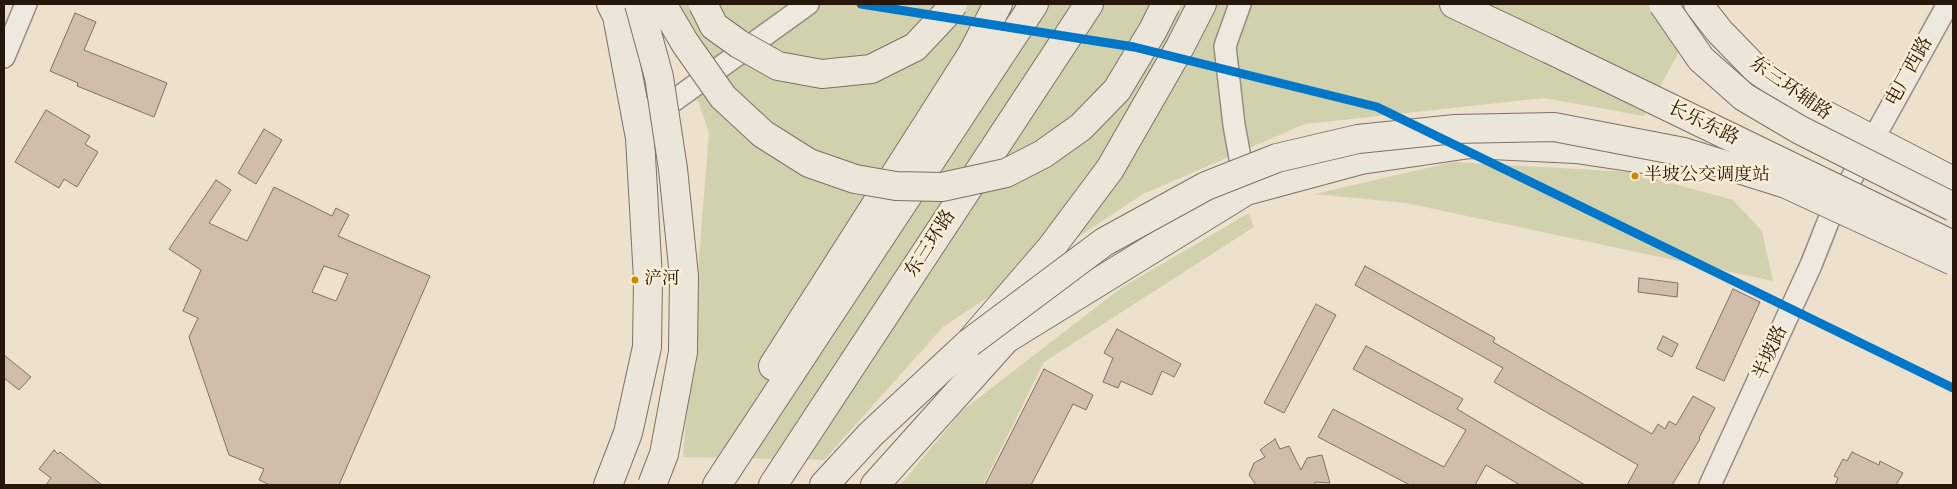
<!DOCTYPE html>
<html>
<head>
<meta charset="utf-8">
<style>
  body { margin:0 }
  #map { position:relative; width:1957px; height:489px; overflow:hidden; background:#ede0cc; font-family:Cardo,serif }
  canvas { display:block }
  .frame { position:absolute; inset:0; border:5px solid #26170a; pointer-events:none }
</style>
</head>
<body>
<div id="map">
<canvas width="1957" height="489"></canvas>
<div class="frame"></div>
</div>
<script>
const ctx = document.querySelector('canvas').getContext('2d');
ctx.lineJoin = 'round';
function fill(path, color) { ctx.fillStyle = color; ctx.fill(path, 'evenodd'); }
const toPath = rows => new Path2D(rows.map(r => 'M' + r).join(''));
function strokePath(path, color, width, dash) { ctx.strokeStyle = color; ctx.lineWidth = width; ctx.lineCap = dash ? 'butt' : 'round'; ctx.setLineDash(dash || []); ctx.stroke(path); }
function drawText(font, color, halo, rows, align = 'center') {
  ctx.font = font + ' Cardo,"Noto Serif SC",serif'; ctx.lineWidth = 5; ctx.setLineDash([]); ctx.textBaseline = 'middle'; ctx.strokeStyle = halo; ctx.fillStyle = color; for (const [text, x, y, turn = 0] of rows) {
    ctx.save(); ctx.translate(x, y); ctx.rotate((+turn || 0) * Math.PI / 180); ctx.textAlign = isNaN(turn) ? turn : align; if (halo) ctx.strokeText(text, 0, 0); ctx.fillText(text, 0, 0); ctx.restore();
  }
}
fill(toPath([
  [665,4,1657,4,1680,50,1644,116,1544,98,1305,124,1143,194,943,327,824,460,683,457,709,133],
  [1453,162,1631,172,1733,200,1762,231,1773,281,1406,203,1315,194],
  [1249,213,1254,227,1044,362,983,485,900,485,963,410,1121,288]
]), '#d2d1ad');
const building = toPath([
  [75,13,96,22,84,50,167,83,154,117,77,86,78,83,50,71,75,13],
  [46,110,90,136,85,144,98,152,77,187,64,179,59,188,15,162,46,110],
  [264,129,282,140,256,184,238,173,264,129],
  [216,180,231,190,209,223,247,241,274,187,332,216,336,208,349,215,338,236,430,276,339,485,270,485,259,480,264,469,229,455,189,337,198,318,183,311,201,270,169,249,216,180],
  [324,266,348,274,336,301,312,292,324,266],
  [1365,266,1495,338,1493,342,1652,434,1658,424,1665,429,1669,421,1676,425,1693,396,1715,408,1699,438,1700,439,1672,485,1627,485,1638,465,1494,382,1503,368,1355,285,1365,266],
  [1639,278,1678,283,1677,297,1638,292,1639,278],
  [1733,289,1760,302,1724,381,1696,368,1733,289],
  [1316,304,1336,315,1284,413,1264,403,1316,304],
  [1117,329,1181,364,1174,377,1162,371,1152,395,1121,381,1118,388,1103,382,1113,358,1104,353,1117,329],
  [1663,336,1678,344,1672,357,1657,349,1663,336],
  [1366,346,1463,399,1457,409,1585,485,1520,485,1486,465,1475,485,1410,485,1318,437,1333,409,1444,467,1466,430,1353,369,1366,346],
  [4,355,31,377,19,390,4,378,4,355],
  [1044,369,1093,395,1086,410,1073,404,1031,485,985,485,1044,369],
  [1275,439,1280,449,1289,446,1301,470,1307,458,1322,455,1330,483,1315,482,1315,485,1256,485,1249,475,1254,463,1265,457,1260,450,1275,439],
  [54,450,58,454,60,452,102,485,46,485,51,478,39,469,54,450],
  [1852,452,1879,465,1880,461,1903,473,1896,485,1835,485,1838,478,1834,476,1843,459,1847,461,1852,452]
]);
fill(building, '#d0bdac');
strokePath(building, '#7b7266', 1);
const minor = toPath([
  [1240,4,1225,46,1234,125,1245,185],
  [4,57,26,4],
  [635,110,665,107,808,4],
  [1710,485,1811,265,1830,217,1948,4]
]);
const major = toPath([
  [1454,4,1549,49],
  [1698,4,1720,32,1757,70,1810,107,1953,181],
  [608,485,628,433,647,347,648,279,640,138,617,16,611,4],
  [875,485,1006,339,1246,191,1361,160,1470,144,1576,149,1670,163]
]);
const highway = toPath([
  [773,366,972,54,998,4],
  [717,485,1034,4],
  [773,485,1089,4],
  [824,485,871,434,969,343,1051,248,1110,169,1180,47,1202,4]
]);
strokePath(minor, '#968d81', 24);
strokePath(major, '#7b7266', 30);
strokePath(highway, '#7b7266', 30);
strokePath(minor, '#efe8df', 21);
strokePath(major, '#ece5da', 28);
strokePath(highway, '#ece5da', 28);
const majorBridge = toPath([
  [1549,49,1953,245]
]);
const highwayBridge = toPath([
  [639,4,659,77,673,169,684,276,683,352,664,454,652,485],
  [662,4,685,43,723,97,763,134,809,163,855,179,896,186,942,187,1006,173,1043,154,1081,127,1117,90,1153,30,1166,4],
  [703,4,714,26,739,44,778,66,822,74,871,69,915,47,948,12,953,4],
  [1663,4,1701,59,1744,97,1800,130,1953,207],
  [969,343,1104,242,1206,186,1277,158,1358,139,1455,129,1554,127,1684,152,1786,184,1953,261]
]);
strokePath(majorBridge, '#7b7266', 30, []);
strokePath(highwayBridge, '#7b7266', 30, []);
strokePath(majorBridge, '#ece5da', 28);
strokePath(highwayBridge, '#ece5da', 28);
strokePath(toPath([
  [861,4,1134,47,1377,107,1953,388]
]), '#0077c8', 9);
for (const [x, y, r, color] of [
  [1635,176,4.5,"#cd8902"],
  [635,280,4.5,"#cd8902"]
]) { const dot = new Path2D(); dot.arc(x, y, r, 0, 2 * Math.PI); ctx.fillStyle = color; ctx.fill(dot); strokePath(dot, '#fcedd5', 2); }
drawText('18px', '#26170a', '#fcedd5', [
  ["半坡公交调度站",1644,176],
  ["浐河",644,280]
], 'left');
drawText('19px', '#26170a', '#fcedd5', [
  ["电厂西路",1910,72,-61],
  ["东三环辅路",1790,89,35],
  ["长乐东路",1703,124,26],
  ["东三环路",931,244,-57],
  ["半坡路",1771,353,-66]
]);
</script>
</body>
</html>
